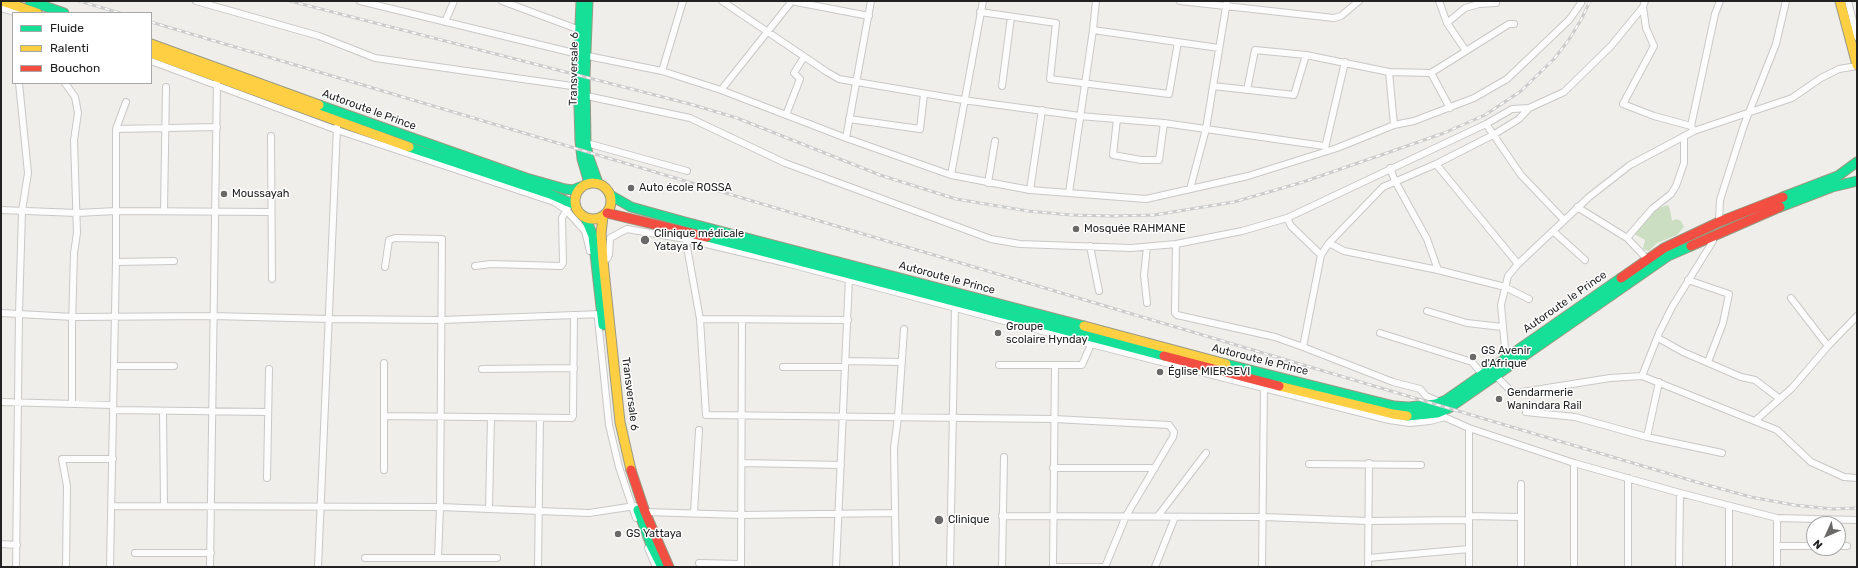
<!DOCTYPE html>
<html>
<head>
<meta charset="utf-8">
<style>
  body { margin:0 }
  #map { position:relative; width:1858px; height:568px; overflow:hidden; background:#f0eeeb; font-family:Rubik,sans-serif }
  canvas { display:block }
  .frame { position:absolute; inset:0; border:2px solid #222; pointer-events:none }
  .legend { position:absolute; left:12px; top:12px; width:140px; height:72px; box-sizing:border-box; background:#fff; border:1px solid #a7a7a7; margin:0; padding:5px 7px; list-style:none; font-size:12px; color:#222 }
  .legend li { display:flex; align-items:center; gap:8px; height:20px }
  .legend b { width:20px; border:1px solid #a7a7a7 }
  .north { position:absolute; left:1806px; top:516px; width:40px; height:40px; box-sizing:border-box; background:#fff; border:1px solid #a7a7a7; border-radius:50%; rotate:225deg; font-size:11px; font-weight:700; line-height:16px; text-align:center; color:#222 }
  .north::after { content:''; display:block; margin:auto; width:14px; height:18px; background:#6a6968; clip-path:polygon(50% 0,100% 100%,50% 72%,0 100%) }
</style>
</head>
<body>
<div id="map">
<canvas width="1858" height="568"></canvas>
<div class="frame"></div>
<ul class="legend">
<li><b style="height:5px;background:#16e098"></b>Fluide</li>
<li><b style="height:5px;background:#ffcf43"></b>Ralenti</li>
<li><b style="height:5px;background:#f24e42"></b>Bouchon</li>
</ul>
<div class="north">N</div>
</div>
<script>
const ctx = document.querySelector('canvas').getContext('2d');
ctx.lineJoin = 'round';
function fill(path, color) { ctx.fillStyle = color; ctx.fill(path, 'evenodd'); }
const toPath = rows => new Path2D(rows.map(r => 'M' + r).join(''));
function strokePath(path, color, width, dash) { ctx.strokeStyle = color; ctx.lineWidth = width; ctx.lineCap = dash ? 'butt' : 'round'; ctx.setLineDash(dash || []); ctx.stroke(path); }
function drawText(font, color, halo, rows, align = 'center') {
  ctx.font = font + ' Rubik,sans-serif'; ctx.lineWidth = 3; ctx.setLineDash([]); ctx.textBaseline = 'middle'; ctx.strokeStyle = halo; ctx.fillStyle = color; for (const [text, x, y, turn = 0] of rows) {
    ctx.save(); ctx.translate(x, y); ctx.rotate((+turn || 0) * Math.PI / 180); ctx.textAlign = isNaN(turn) ? turn : align; if (halo) ctx.strokeText(text, 0, 0); ctx.fillText(text, 0, 0); ctx.restore();
  }
}
fill(toPath([
  [1668,205,1670,210,1672,221,1676,219,1681,221,1684,227,1677,235,1657,243,1649,251,1643,249,1645,240,1634,234,1645,219,1659,208]
]), '#cbdec1');
const street = toPath([
  [196,1,319,36,375,58,579,87],
  [360,1,578,54,662,71,721,90,846,138,951,175,1030,190,1146,199,1248,176,1337,148,1394,125,1414,121,1474,98,1507,79,1569,20,1581,3],
  [502,1,580,30],
  [722,1,827,72,839,79,963,100,1080,116,1164,123,1324,146],
  [791,1,869,16],
  [1180,1,1334,18,1341,16,1359,1],
  [1439,1,1447,23,1466,51],
  [1848,1,1857,37],
  [1643,7,1646,28,1654,46,1623,104,1654,116,1691,126,1694,131],
  [1,8,18,13],
  [980,12,1056,23,1050,79,1169,94,1178,42],
  [445,22,454,1],
  [1447,23,1465,8,1479,4,1496,3],
  [1093,30,1219,48],
  [151,61,337,130,554,202,566,210,585,231,590,251],
  [662,71,683,1],
  [1389,72,1431,73,1509,24,1514,24],
  [1431,73,1450,108],
  [65,83,75,97,78,113,74,140,77,233,74,253,72,326,72,403],
  [1002,86,1011,17],
  [1213,86,1294,95,1306,55],
  [721,90,792,1],
  [1247,90,1255,50,1306,55,1389,72,1394,125],
  [582,95,690,118,785,163,991,239,1020,244,1131,248,1176,244,1242,231,1287,218,1486,124,1512,109,1529,108,1564,92,1611,46,1643,7,1645,1],
  [786,115,800,79,794,73,804,57],
  [849,119,920,129,924,94],
  [1117,119,1113,155,1141,160,1159,160,1164,123],
  [1486,124,1521,175,1563,219],
  [1691,126,1715,14,1720,1],
  [116,129,217,127],
  [271,136,272,279],
  [846,138,871,1],
  [583,142,687,171],
  [1325,148,1345,62],
  [1436,164,1518,264],
  [1390,168,1395,181,1427,239,1438,270],
  [951,175,983,1],
  [988,183,995,141],
  [1190,189,1206,129,1227,1],
  [1030,190,1042,110],
  [1069,193,1093,30,1096,1],
  [1577,207,1627,238,1647,259],
  [1,210,77,213,116,211,271,212],
  [164,211,166,87],
  [1287,218,1291,226,1321,255],
  [1719,222,1720,200,1744,125,1776,44,1786,1],
  [1553,231,1585,260],
  [685,236,700,319,706,415,1054,419,1169,425,1174,432,1173,437,1126,516,1105,567],
  [1627,238,1652,209,1671,194,1676,186,1684,163,1684,136],
  [1329,243,1344,251,1438,270,1505,287,1529,299],
  [1176,244,1175,313,1177,315,1275,337,1303,347],
  [1090,246,1099,291],
  [601,261,607,259,609,255,610,238,627,229,685,239,786,263,1091,344,1389,420,1410,423,1430,421,1445,417],
  [116,262,174,261],
  [475,266,491,264,561,266,563,263,562,218,568,207],
  [385,267,389,240,395,238,442,239,440,507,438,558],
  [1688,280,1729,294,1723,323,1708,362],
  [1791,298,1828,346],
  [1147,303,1144,275,1147,247],
  [1427,311,1467,323,1502,327],
  [1,313,73,317,213,316,330,319,441,320,602,314],
  [598,319,609,425,619,467,636,518],
  [700,319,848,320],
  [1380,333,1472,362,1483,375],
  [1658,338,1683,352,1741,377,1755,380,1780,399],
  [1506,359,1501,305,1508,276,1518,264,1589,197,1630,165,1694,131,1792,98,1821,78,1839,69,1857,66],
  [846,361,902,362],
  [999,365,1082,365,1092,342],
  [114,366,174,366],
  [783,367,845,367],
  [482,369,574,368],
  [1642,376,1659,333,1672,307,1713,241,1712,237],
  [1497,377,1510,390,1516,393,1610,378,1642,376,1777,430,1811,462,1844,477,1857,478],
  [1,402,113,405],
  [1440,402,1426,396,1420,389,1393,382,1303,347,1321,255,1329,243,1383,187,1436,164,1493,135,1519,119,1529,108],
  [114,410,267,412],
  [163,412,164,506],
  [1526,412,1575,417,1647,437,1659,382],
  [384,416,572,418,573,416,574,315],
  [1442,416,1469,428,1574,463,1680,493,1777,518,1857,520],
  [1756,420,1792,388,1828,346,1857,316],
  [1647,437,1722,453],
  [742,463,841,465],
  [1309,464,1421,465],
  [1053,468,1155,468],
  [384,470,384,363],
  [267,478,269,369],
  [112,506,440,507,589,513,635,506],
  [1729,506,1729,567],
  [489,509,491,417],
  [645,512,742,515,895,513],
  [694,513,699,430],
  [1002,516,1263,517,1368,521,1469,520],
  [1158,516,1206,453],
  [1469,516,1521,517],
  [1,544,17,545],
  [1777,546,1814,546],
  [1838,546,1847,546],
  [648,548,656,567],
  [135,553,211,553],
  [365,558,497,558],
  [1368,558,1469,549],
  [699,563,741,564],
  [16,567,19,313,22,211,28,173,19,83],
  [66,567,67,486,62,459,113,459],
  [110,567,116,262,116,129,126,102],
  [210,567,217,81],
  [318,567,337,127],
  [538,567,540,418],
  [741,567,742,320],
  [836,567,849,278],
  [896,567,894,448,898,417,904,329],
  [950,567,955,304],
  [1002,567,1004,457],
  [1053,567,1055,366],
  [1053,567,1105,567],
  [1155,567,1175,517],
  [1262,567,1264,388],
  [1368,567,1369,463],
  [1469,567,1469,428],
  [1521,567,1521,484],
  [1574,567,1574,463],
  [1628,567,1628,478],
  [1679,567,1680,493],
  [1777,567,1777,518]
]);
const fast = toPath([
  [30,1,64,13],
  [581,1,578,74,580,141,582,159,589,183],
  [588,1,585,76,586,143,588,155,598,183],
  [319,105,526,178,565,189,573,190,580,187],
  [409,147,550,194,575,205],
  [610,195,631,207,685,222,1084,326],
  [1783,197,1838,176,1857,162],
  [1780,207,1832,187,1857,181],
  [586,219,593,236,603,325],
  [707,237,1164,356],
  [1226,364,1394,406,1409,407,1436,404,1446,400,1621,278],
  [1407,416,1437,413,1449,408,1668,256,1691,246],
  [638,510,651,545,662,567]
]);
const slow = toPath([
  [2,1,37,13],
  [1840,1,1857,65],
  [151,44,319,105],
  [151,53,409,147],
  '575 201a18 18 0 1 1 36 0a18 18 0 1 1-36 0Z',
  [603,216,601,234,603,261,620,422,631,470],
  [1084,326,1226,364],
  [1279,386,1393,414,1407,416]
]);
const jam = toPath([
  [607,213,707,237],
  [1691,246,1780,207],
  [1621,278,1664,248,1719,222,1783,197],
  [1164,356,1279,386],
  [631,470,645,512,669,567]
]);
strokePath(street, '#c9c8c7', 8);
strokePath(fast, '#999a82', 11);
strokePath(slow, '#999a82', 11);
strokePath(jam, '#999a82', 11);
strokePath(street, '#fdfcfc', 6);
strokePath(fast, '#16e098', 9);
strokePath(slow, '#ffcf43', 9);
strokePath(jam, '#f24e42', 9);
const rail = toPath([
  [79,1,120,13],
  [290,1,690,104,737,118,880,175,956,199,1028,211,1071,215,1113,216,1154,215,1234,202,1303,182,1384,154,1444,133,1485,115,1521,91,1554,59,1568,41,1581,20,1590,1],
  [151,22,1700,483,1751,497,1794,505,1833,509,1857,508]
]);
strokePath(rail, '#ccc', 3);
strokePath(rail, '#fff', 1.5, [4.5]);
for (const [x, y, r, color] of [
  [631,188,4,"#6a6968"],
  [224,194,4,"#6a6968"],
  [1076,229,4,"#6a6968"],
  [645,240,5,"#6a6968"],
  [998,333,4,"#6a6968"],
  [1473,357,4,"#6a6968"],
  [1160,372,4,"#6a6968"],
  [1499,399,4,"#6a6968"],
  [939,520,5,"#6a6968"],
  [618,534,4,"#6a6968"]
]) { const dot = new Path2D(); dot.arc(x, y, r, 0, 2 * Math.PI); ctx.fillStyle = color; ctx.fill(dot); strokePath(dot, '#fff', 1.5); }
drawText('11px', '#222', '#fff', [
  ["Transversale 6",574,69,-89],
  ["Autoroute le Prince",369,110,20],
  ["Autoroute le Prince",947,278,15],
  ["Autoroute le Prince",1565,302,-35],
  ["Autoroute le Prince",1260,360,14],
  ["Transversale 6",630,394,83]
]);
drawText('11px', '#222', '#fff', [
  ["Auto école ROSSA",639,188],
  ["Moussayah",232,194],
  ["Mosquée RAHMANE",1084,229],
  ["Clinique médicale",654,234],
  ["Yataya T6",654,247],
  ["Groupe",1006,327],
  ["scolaire Hynday",1006,340],
  ["GS Avenir",1481,351],
  ["d'Afrique",1481,364],
  ["Église MIERSEVI",1168,372],
  ["Gendarmerie",1507,393],
  ["Wanindara Rail",1507,406],
  ["Clinique",948,520],
  ["GS Yattaya",626,534]
], 'left');
</script>
</body>
</html>
